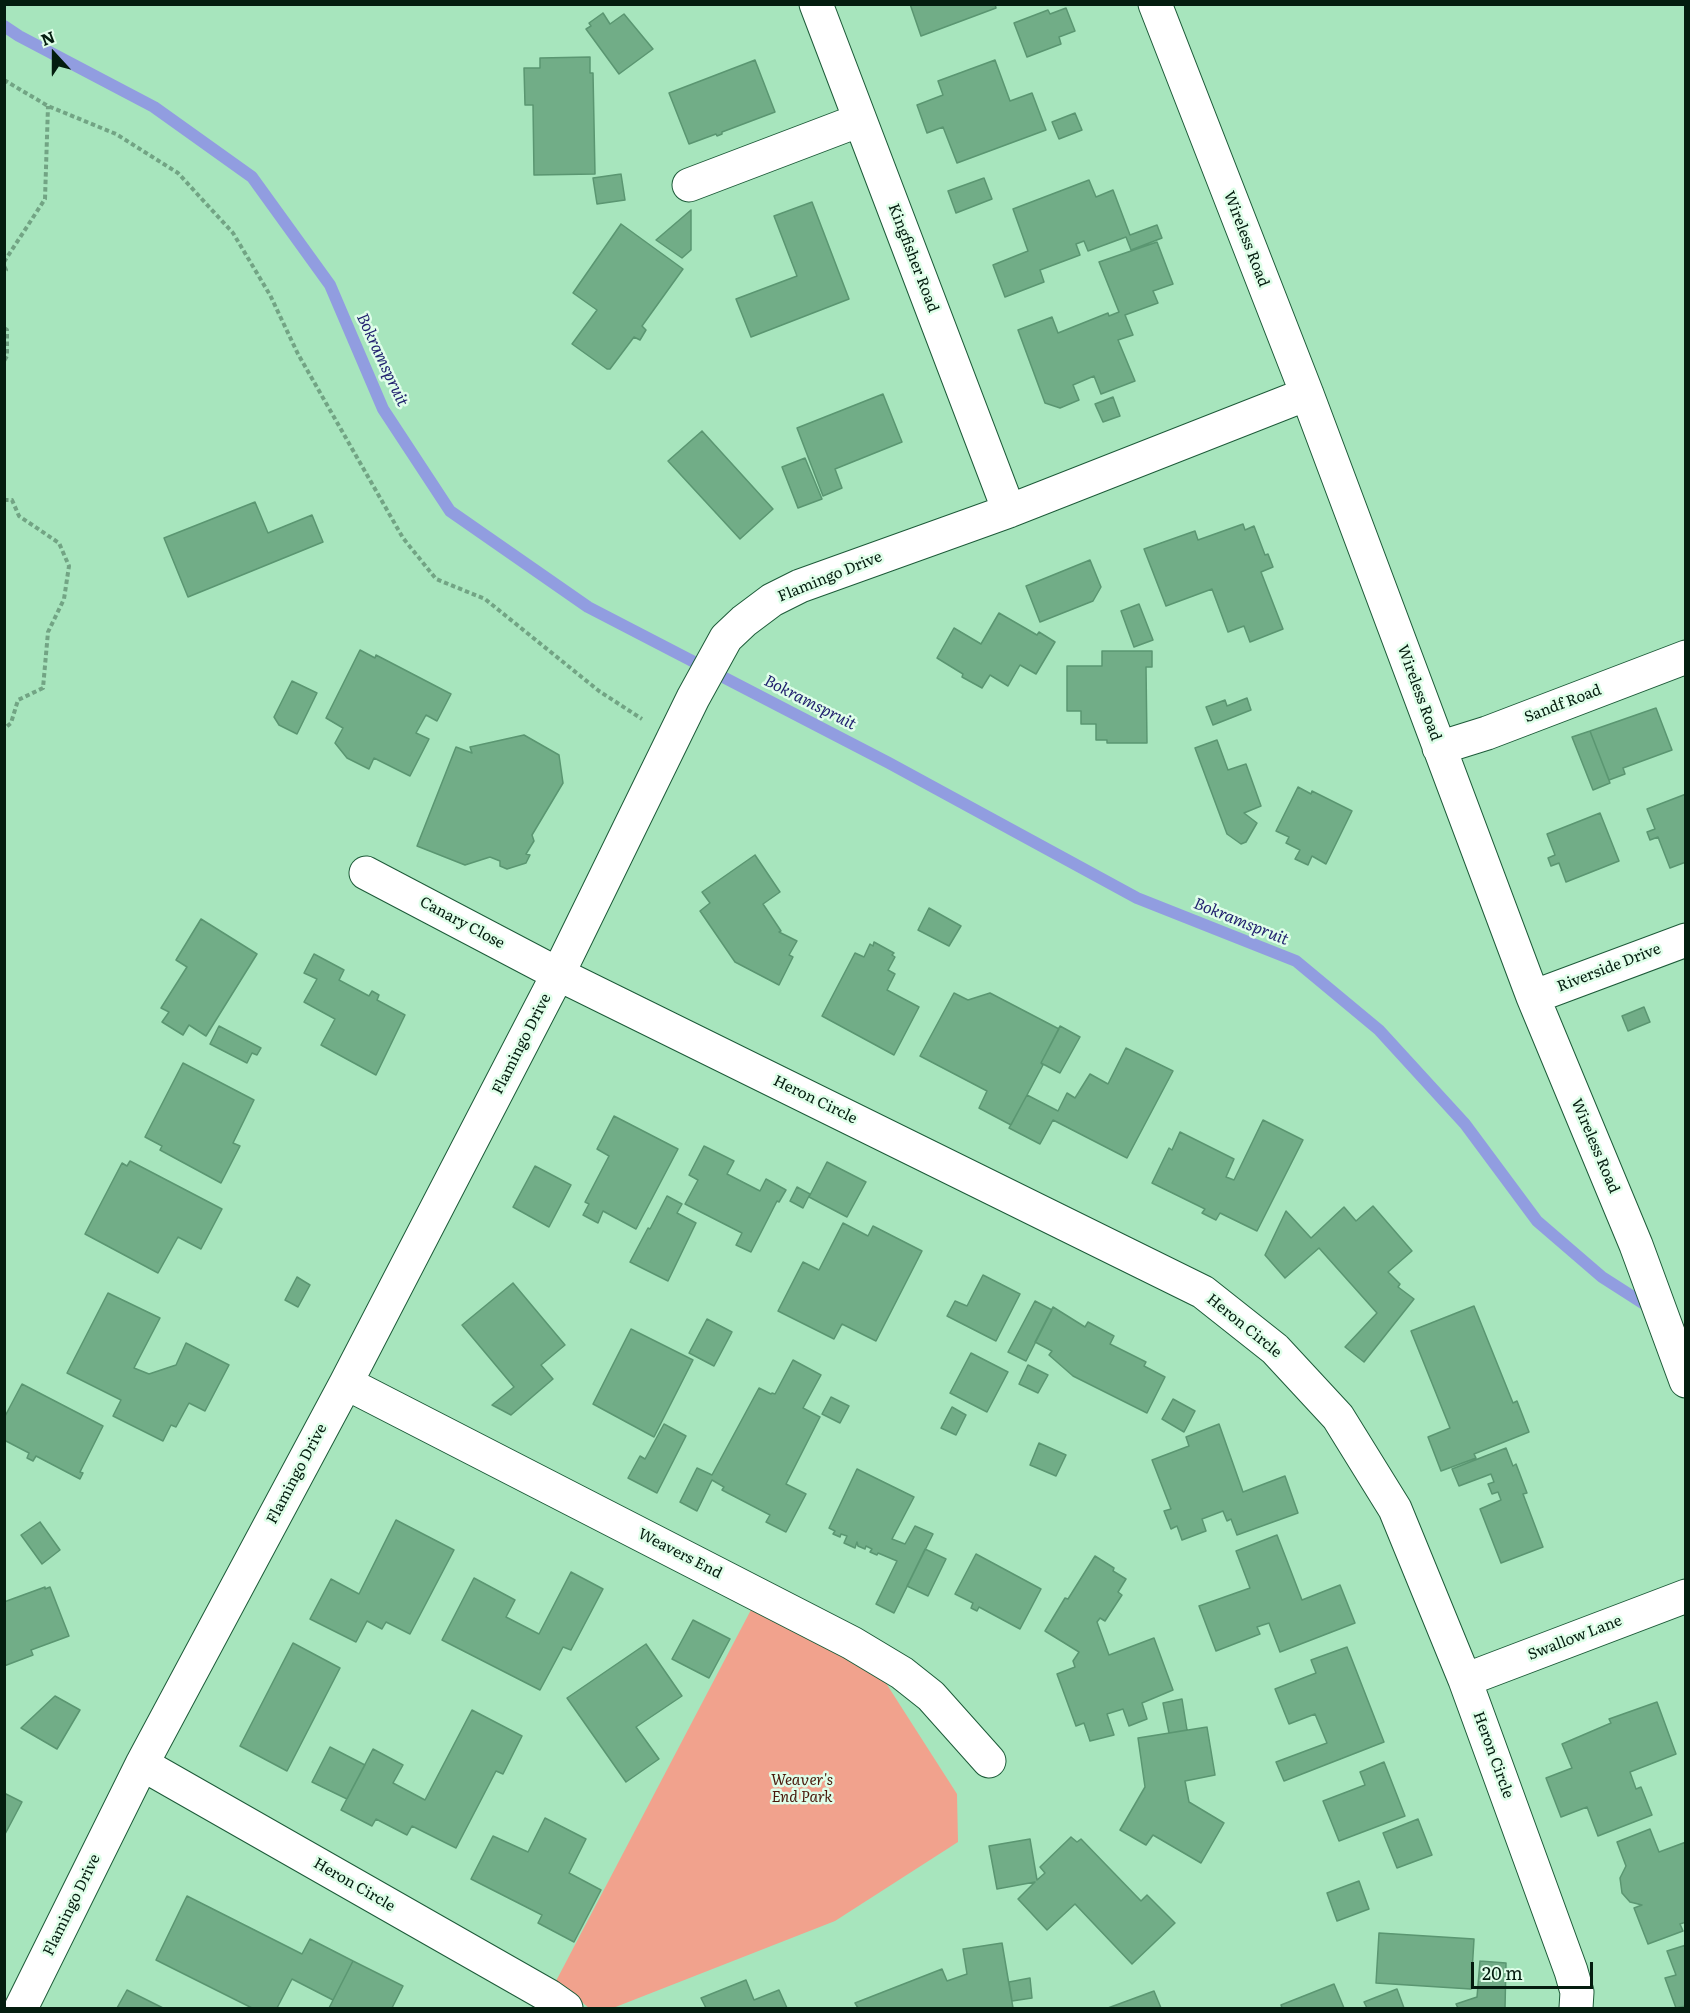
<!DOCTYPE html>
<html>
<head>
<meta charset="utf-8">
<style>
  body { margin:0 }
  #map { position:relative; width:1690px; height:2013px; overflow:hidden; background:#a7e5bd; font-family:Literata,serif }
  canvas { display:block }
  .frame { position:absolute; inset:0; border:6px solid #041d0f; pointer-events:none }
  .north { position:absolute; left:24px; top:24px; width:60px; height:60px; -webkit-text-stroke:4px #dffee9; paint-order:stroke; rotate:339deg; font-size:16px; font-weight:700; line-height:24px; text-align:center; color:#041d0f }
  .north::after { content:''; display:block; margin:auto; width:21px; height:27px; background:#041d0f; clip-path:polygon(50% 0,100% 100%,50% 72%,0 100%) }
  .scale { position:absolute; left:1471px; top:1962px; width:122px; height:27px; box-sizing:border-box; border:3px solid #041d0f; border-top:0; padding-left:8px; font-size:18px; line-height:21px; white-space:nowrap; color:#041d0f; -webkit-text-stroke:4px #dffee9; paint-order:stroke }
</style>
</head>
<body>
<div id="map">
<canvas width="1690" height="2013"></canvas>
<div class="frame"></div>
<div class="north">N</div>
<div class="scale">20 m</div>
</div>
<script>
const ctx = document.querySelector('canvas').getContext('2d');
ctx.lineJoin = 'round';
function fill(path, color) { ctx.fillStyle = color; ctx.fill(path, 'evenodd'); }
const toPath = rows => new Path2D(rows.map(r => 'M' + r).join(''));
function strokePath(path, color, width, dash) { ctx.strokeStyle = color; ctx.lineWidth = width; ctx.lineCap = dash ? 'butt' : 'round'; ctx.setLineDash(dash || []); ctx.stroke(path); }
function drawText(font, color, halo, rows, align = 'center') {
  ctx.font = font + ' Literata,serif'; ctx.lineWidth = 5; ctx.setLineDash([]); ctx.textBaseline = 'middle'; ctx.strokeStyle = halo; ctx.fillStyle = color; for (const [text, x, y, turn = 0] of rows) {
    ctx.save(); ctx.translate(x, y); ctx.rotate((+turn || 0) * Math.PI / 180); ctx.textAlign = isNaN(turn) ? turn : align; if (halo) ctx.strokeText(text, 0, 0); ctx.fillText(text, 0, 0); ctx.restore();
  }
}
fill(toPath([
  [753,1606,884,1680,957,1794,958,1842,835,1921,613,2008,589,2008,556,1981]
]), '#f1a28d');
strokePath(toPath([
  [4,26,19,36,154,107,252,177,330,285,383,409,450,511,588,607,889,763,1137,898,1296,961,1379,1030,1465,1124,1537,1221,1602,1277,1652,1309]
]), '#919de0', 12);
const building = toPath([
  [910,4,995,4,996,8,921,36,910,4],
  [1066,8,1075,31,1059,37,1061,44,1027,57,1014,23,1048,10,1050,14,1066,8],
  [603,13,610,24,624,14,653,49,619,74,586,29,591,26,589,23,603,13],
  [590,57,590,73,593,73,595,174,534,175,533,105,525,105,524,68,540,68,540,58,590,57],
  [755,60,775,112,722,132,722,134,717,136,716,134,689,144,669,93,755,60],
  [995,60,1010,101,1032,93,1046,130,957,163,943,127,927,133,917,105,943,95,938,81,995,60],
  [1075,113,1082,130,1059,139,1052,122,1075,113],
  [621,174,625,200,597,204,593,178,621,174],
  [984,178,992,199,956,213,948,191,984,178],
  [1089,180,1096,197,1113,190,1130,235,1157,225,1162,238,1131,250,1126,237,1088,251,1084,241,1076,244,1080,255,1040,270,1044,282,1005,297,993,265,1028,251,1013,209,1089,180],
  [812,202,849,299,751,337,736,299,797,276,774,216,812,202],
  [691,210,691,250,682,258,656,240,691,210],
  [621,224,683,269,642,326,646,330,640,340,634,337,610,369,607,369,572,344,597,310,573,293,621,224],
  [1157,242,1173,284,1153,291,1158,303,1125,315,1133,335,1118,340,1135,381,1101,394,1094,376,1073,385,1079,400,1060,408,1045,403,1018,330,1052,317,1058,333,1108,313,1109,316,1119,312,1099,262,1157,242],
  [883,394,902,442,835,469,842,488,823,496,797,428,883,394],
  [1113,397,1120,416,1103,422,1095,404,1113,397],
  [702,431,773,509,740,539,668,461,702,431],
  [805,458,822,499,798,508,782,467,805,458],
  [255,502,268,533,312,515,323,542,188,597,164,538,255,502],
  [1243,524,1245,530,1254,526,1265,555,1268,554,1273,567,1261,572,1283,629,1250,642,1244,626,1228,632,1212,589,1166,606,1144,549,1195,531,1198,540,1243,524],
  [1090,560,1101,587,1093,601,1040,622,1026,586,1090,560],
  [1139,604,1153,640,1134,647,1121,611,1139,604],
  [999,613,1037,635,1039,632,1055,642,1036,674,1020,665,1008,686,990,675,982,688,962,677,963,674,937,658,954,628,981,644,999,613],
  [360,650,375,658,376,655,451,694,437,721,426,715,416,733,429,739,410,776,374,758,369,769,347,758,335,743,343,728,326,718,360,650],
  [1102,651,1152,651,1152,667,1146,667,1147,743,1107,743,1107,740,1096,740,1096,724,1081,724,1081,711,1067,711,1067,666,1102,666,1102,651],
  [292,681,317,693,297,734,279,725,274,717,292,681],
  [1247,698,1251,710,1213,725,1206,707,1225,700,1227,706,1247,698],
  [1656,708,1672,750,1623,768,1625,774,1609,780,1590,731,1656,708],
  [1590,731,1610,783,1593,790,1572,737,1590,731],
  [524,735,559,755,563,783,532,835,534,841,526,854,530,855,526,863,507,869,500,866,500,861,490,857,465,865,417,846,456,747,472,753,470,747,524,735],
  [1217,740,1228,770,1246,764,1261,806,1244,813,1257,823,1246,842,1241,844,1227,834,1195,748,1217,740],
  [1298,787,1311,794,1312,791,1352,811,1326,864,1312,856,1308,865,1295,859,1300,850,1286,843,1289,837,1276,831,1298,787],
  [1686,794,1686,862,1670,868,1658,837,1650,840,1647,832,1655,829,1647,809,1686,794],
  [1600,813,1619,861,1566,882,1559,863,1551,866,1548,858,1555,855,1547,834,1600,813],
  [755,855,780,892,763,904,781,931,779,932,797,941,789,955,793,957,779,985,735,962,700,911,710,903,702,892,755,855],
  [929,908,961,926,949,946,918,930,929,908],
  [201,919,257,954,206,1036,189,1025,183,1035,162,1022,169,1012,161,1008,187,967,176,960,201,919],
  [874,942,894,953,892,955,895,957,888,970,895,974,887,990,919,1007,894,1055,822,1016,855,953,864,957,870,944,873,946,874,942],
  [314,954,344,970,339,980,369,996,372,991,379,995,377,1000,405,1015,376,1075,321,1045,335,1019,304,1002,317,979,304,973,314,954],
  [954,993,968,1000,990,993,1059,1029,1041,1063,1043,1065,1011,1125,979,1108,987,1091,920,1056,954,993],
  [1644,1007,1650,1022,1628,1031,1622,1016,1644,1007],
  [219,1026,261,1048,257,1055,252,1053,247,1063,210,1044,219,1026],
  [1060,1026,1080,1037,1060,1073,1041,1063,1060,1026],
  [1126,1048,1173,1071,1127,1158,1053,1120,1040,1144,1009,1128,1027,1095,1058,1111,1067,1093,1075,1098,1090,1074,1108,1084,1126,1048],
  [183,1063,254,1100,233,1143,240,1146,221,1183,160,1150,162,1146,145,1137,183,1063],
  [614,1116,678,1149,636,1229,603,1211,598,1223,583,1215,589,1204,585,1202,609,1156,597,1149,614,1116],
  [1263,1120,1303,1140,1257,1231,1220,1213,1216,1220,1202,1213,1205,1209,1152,1183,1169,1148,1172,1150,1180,1132,1234,1159,1226,1177,1234,1180,1263,1120],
  [704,1146,734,1161,727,1174,760,1191,766,1179,786,1190,779,1202,777,1201,751,1252,736,1245,742,1233,685,1204,698,1180,689,1175,704,1146],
  [130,1161,222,1209,201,1249,178,1237,158,1273,85,1234,122,1163,127,1166,130,1161],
  [827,1162,866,1182,847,1217,809,1197,827,1162],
  [535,1166,571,1185,549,1227,513,1207,535,1166],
  [797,1187,810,1194,803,1208,790,1201,797,1187],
  [667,1196,682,1204,677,1213,696,1223,668,1281,630,1262,648,1228,650,1229,667,1196],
  [1373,1206,1412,1251,1388,1272,1400,1284,1398,1287,1414,1299,1364,1362,1345,1347,1377,1313,1319,1248,1285,1278,1265,1255,1286,1211,1311,1238,1344,1207,1356,1221,1373,1206],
  [843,1223,868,1236,873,1226,922,1251,876,1341,842,1324,834,1339,778,1311,803,1262,819,1270,843,1223],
  [983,1275,1020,1294,996,1341,947,1316,955,1301,967,1306,983,1275],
  [297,1277,310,1285,298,1307,285,1300,297,1277],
  [513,1283,565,1345,541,1365,553,1379,511,1415,492,1405,514,1387,462,1325,513,1283],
  [108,1293,160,1318,134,1368,149,1374,176,1365,186,1343,229,1365,205,1411,189,1403,176,1427,171,1425,163,1441,113,1416,121,1400,67,1373,108,1293],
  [1035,1301,1052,1310,1026,1361,1008,1352,1035,1301],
  [1474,1306,1513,1403,1517,1401,1529,1432,1474,1454,1476,1458,1441,1471,1428,1437,1450,1428,1411,1331,1474,1306],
  [1053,1307,1085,1327,1088,1322,1114,1336,1110,1344,1146,1362,1144,1366,1165,1377,1147,1413,1073,1376,1049,1355,1052,1351,1035,1342,1053,1307],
  [707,1319,732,1332,714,1366,689,1353,707,1319],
  [631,1329,693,1360,654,1437,593,1404,631,1329],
  [971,1353,1008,1372,987,1412,950,1393,971,1353],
  [793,1360,821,1375,803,1408,820,1417,786,1484,806,1494,786,1532,766,1522,770,1515,722,1490,724,1487,712,1480,697,1511,680,1502,697,1468,712,1475,759,1388,771,1394,772,1393,775,1394,793,1360],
  [1028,1365,1048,1375,1038,1393,1019,1384,1028,1365],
  [22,1384,103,1426,80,1472,83,1473,80,1479,36,1456,33,1461,27,1458,29,1453,4,1440,4,1418,22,1384],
  [831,1397,849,1406,840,1423,822,1414,831,1397],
  [1173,1399,1195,1411,1184,1432,1162,1419,1173,1399],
  [952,1407,966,1415,956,1435,941,1428,952,1407],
  [664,1424,686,1436,657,1493,628,1478,640,1456,645,1459,664,1424],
  [1219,1424,1243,1492,1285,1476,1298,1513,1237,1535,1231,1519,1227,1521,1223,1511,1202,1519,1206,1531,1182,1540,1177,1526,1171,1529,1164,1511,1171,1509,1152,1460,1189,1446,1186,1437,1219,1424],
  [1039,1443,1066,1455,1056,1476,1030,1465,1039,1443],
  [1506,1448,1513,1466,1516,1464,1527,1493,1523,1494,1543,1547,1501,1563,1480,1509,1501,1500,1498,1492,1492,1494,1488,1484,1494,1482,1491,1474,1459,1486,1452,1469,1506,1448],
  [857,1469,914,1497,892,1539,905,1544,915,1526,933,1534,894,1613,876,1604,897,1561,878,1553,877,1555,870,1552,872,1549,866,1546,865,1549,858,1546,857,1542,855,1548,844,1543,847,1536,841,1534,840,1537,833,1534,835,1531,829,1528,857,1469],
  [396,1520,454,1550,410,1634,386,1622,382,1629,367,1621,356,1642,310,1619,331,1579,359,1594,396,1520],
  [40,1522,60,1550,42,1564,21,1535,40,1522],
  [1277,1535,1302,1600,1340,1585,1355,1623,1280,1652,1269,1623,1257,1627,1260,1634,1216,1651,1199,1606,1250,1588,1236,1551,1277,1535],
  [925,1549,946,1559,928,1596,907,1586,925,1549],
  [976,1554,1041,1589,1020,1629,979,1607,977,1611,971,1608,973,1603,955,1594,976,1554],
  [1095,1556,1114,1568,1113,1571,1126,1579,1118,1592,1122,1595,1105,1621,1100,1618,1097,1622,1109,1655,1154,1638,1173,1690,1142,1703,1147,1719,1129,1726,1123,1709,1107,1714,1114,1735,1090,1741,1084,1723,1076,1726,1057,1674,1075,1667,1073,1661,1079,1652,1045,1631,1065,1598,1068,1599,1095,1556],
  [571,1572,603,1589,571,1650,563,1647,540,1690,442,1640,474,1578,515,1600,506,1617,539,1634,571,1572],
  [45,1587,45,1589,50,1587,69,1636,31,1650,33,1655,4,1666,4,1602,45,1587],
  [693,1620,730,1639,709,1678,672,1659,693,1620],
  [293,1643,340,1668,287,1771,240,1746,293,1643],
  [646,1644,682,1696,636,1727,659,1759,626,1782,567,1698,646,1644],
  [1347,1647,1384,1742,1284,1781,1276,1762,1327,1743,1315,1714,1289,1724,1275,1689,1316,1673,1311,1660,1347,1647],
  [55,1696,80,1710,57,1749,21,1728,55,1696],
  [1182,1699,1187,1730,1169,1733,1163,1703,1182,1699],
  [1657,1702,1676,1754,1630,1772,1636,1789,1641,1787,1652,1815,1598,1836,1587,1807,1561,1817,1546,1778,1572,1768,1562,1744,1611,1723,1609,1719,1657,1702],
  [472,1710,522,1736,503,1774,496,1771,456,1848,412,1826,407,1835,376,1819,372,1826,341,1810,373,1749,403,1765,393,1783,425,1800,472,1710],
  [1207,1727,1215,1775,1185,1781,1189,1802,1224,1823,1201,1863,1153,1835,1146,1845,1120,1830,1145,1787,1138,1738,1207,1727],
  [330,1747,365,1765,347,1799,312,1782,330,1747],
  [1384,1762,1405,1816,1339,1841,1323,1801,1365,1785,1360,1772,1384,1762],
  [4,1793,22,1802,4,1836,4,1793],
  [545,1818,586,1839,569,1873,601,1890,574,1942,538,1923,542,1915,471,1879,493,1836,528,1852,545,1818],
  [1418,1819,1432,1855,1397,1868,1383,1833,1418,1819],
  [1650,1829,1659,1852,1686,1842,1686,1922,1680,1924,1683,1931,1648,1944,1634,1908,1642,1905,1630,1902,1622,1893,1620,1878,1626,1866,1617,1842,1650,1829],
  [1071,1837,1077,1842,1081,1839,1141,1901,1147,1895,1175,1923,1132,1964,1075,1904,1047,1930,1018,1899,1035,1882,997,1889,989,1846,1030,1839,1037,1880,1045,1873,1040,1867,1071,1837],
  [1359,1881,1369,1909,1337,1921,1327,1893,1359,1881],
  [187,1896,302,1954,310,1939,353,1961,333,2000,292,1979,277,2008,252,2008,156,1960,187,1896],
  [1379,1933,1474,1939,1471,1989,1376,1983,1379,1933],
  [1002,1943,1013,2008,858,2008,855,2003,942,1969,947,1981,967,1974,963,1949,1002,1943],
  [1686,1945,1686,2006,1676,2008,1665,1978,1676,1975,1667,1951,1686,1945],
  [353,1961,403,1986,392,2008,329,2008,353,1961],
  [1480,1961,1506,1963,1505,2008,1458,2008,1456,2004,1477,1997,1480,1961],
  [1030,1978,1032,1998,1012,2001,1009,1982,1030,1978],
  [746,1980,754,2000,779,1990,787,2008,706,2008,701,1998,746,1980],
  [1334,1984,1344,2008,1282,2008,1281,2005,1334,1984],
  [1397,1989,1404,2008,1367,2008,1364,2002,1397,1989],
  [127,1990,163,2008,117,2008,127,1990],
  [1154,1991,1161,2008,1108,2008,1154,1991]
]);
fill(building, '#71ad87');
strokePath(building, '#5a9671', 1.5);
const street = toPath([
  [816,4,1009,511],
  [1155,4,1307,394,1533,997,1636,1245,1686,1381],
  [689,185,860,120],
  [1439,748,1487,733,1686,657],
  [366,873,558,974,1203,1292,1275,1349,1338,1417,1395,1509,1465,1680,1571,1971,1577,1992,1576,2008],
  [1533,997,1686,940],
  [346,1383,852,1643,902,1673,931,1696,989,1761],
  [1465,1680,1686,1596],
  [142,1764,549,1996,566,2008],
  [21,2008,142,1764,346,1383,558,974,693,698,726,638,744,621,772,600,800,586,1009,511,1307,394]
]);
strokePath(street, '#1d5b39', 35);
strokePath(toPath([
  [4,80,48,106,116,134,178,173,233,233,270,295,298,354,403,538,436,579,485,599,599,691,642,719],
  [4,262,45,199,48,106],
  [4,266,6,270,4,272],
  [4,328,7,330,7,356,4,361],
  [4,500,12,500,19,516,59,543,69,566,64,599,48,632,43,688,18,700,11,723,4,729]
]), '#72a484', 4, [4.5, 3]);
strokePath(street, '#fff', 33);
drawText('15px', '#041d0f', '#dffee9', [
  ["Wireless Road",1246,239,69],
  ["Kingfisher Road",913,258,69],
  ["Flamingo Drive",830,577,-22],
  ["Wireless Road",1419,693,70],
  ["Sandf Road",1563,704,-21],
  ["Canary Close",462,923,28],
  ["Riverside Drive",1609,968,-21],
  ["Flamingo Drive",522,1044,-63],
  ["Heron Circle",815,1100,26],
  ["Wireless Road",1595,1146,67],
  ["Heron Circle",1244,1326,39],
  ["Flamingo Drive",297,1474,-62],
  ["Weavers End",680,1554,27],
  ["Swallow Lane",1575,1638,-21],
  ["Heron Circle",1493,1755,70],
  ["Heron Circle",354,1885,30],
  ["Flamingo Drive",72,1905,-64]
]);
drawText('italic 15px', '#48170a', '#dffee9', [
  ["Weaver's",802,1781],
  ["End Park",802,1798]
]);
drawText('italic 16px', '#22226f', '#dffee9', [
  ["Bokramspruit",382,360,65],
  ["Bokramspruit",810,703,27],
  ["Bokramspruit",1241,922,22]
]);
</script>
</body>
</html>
